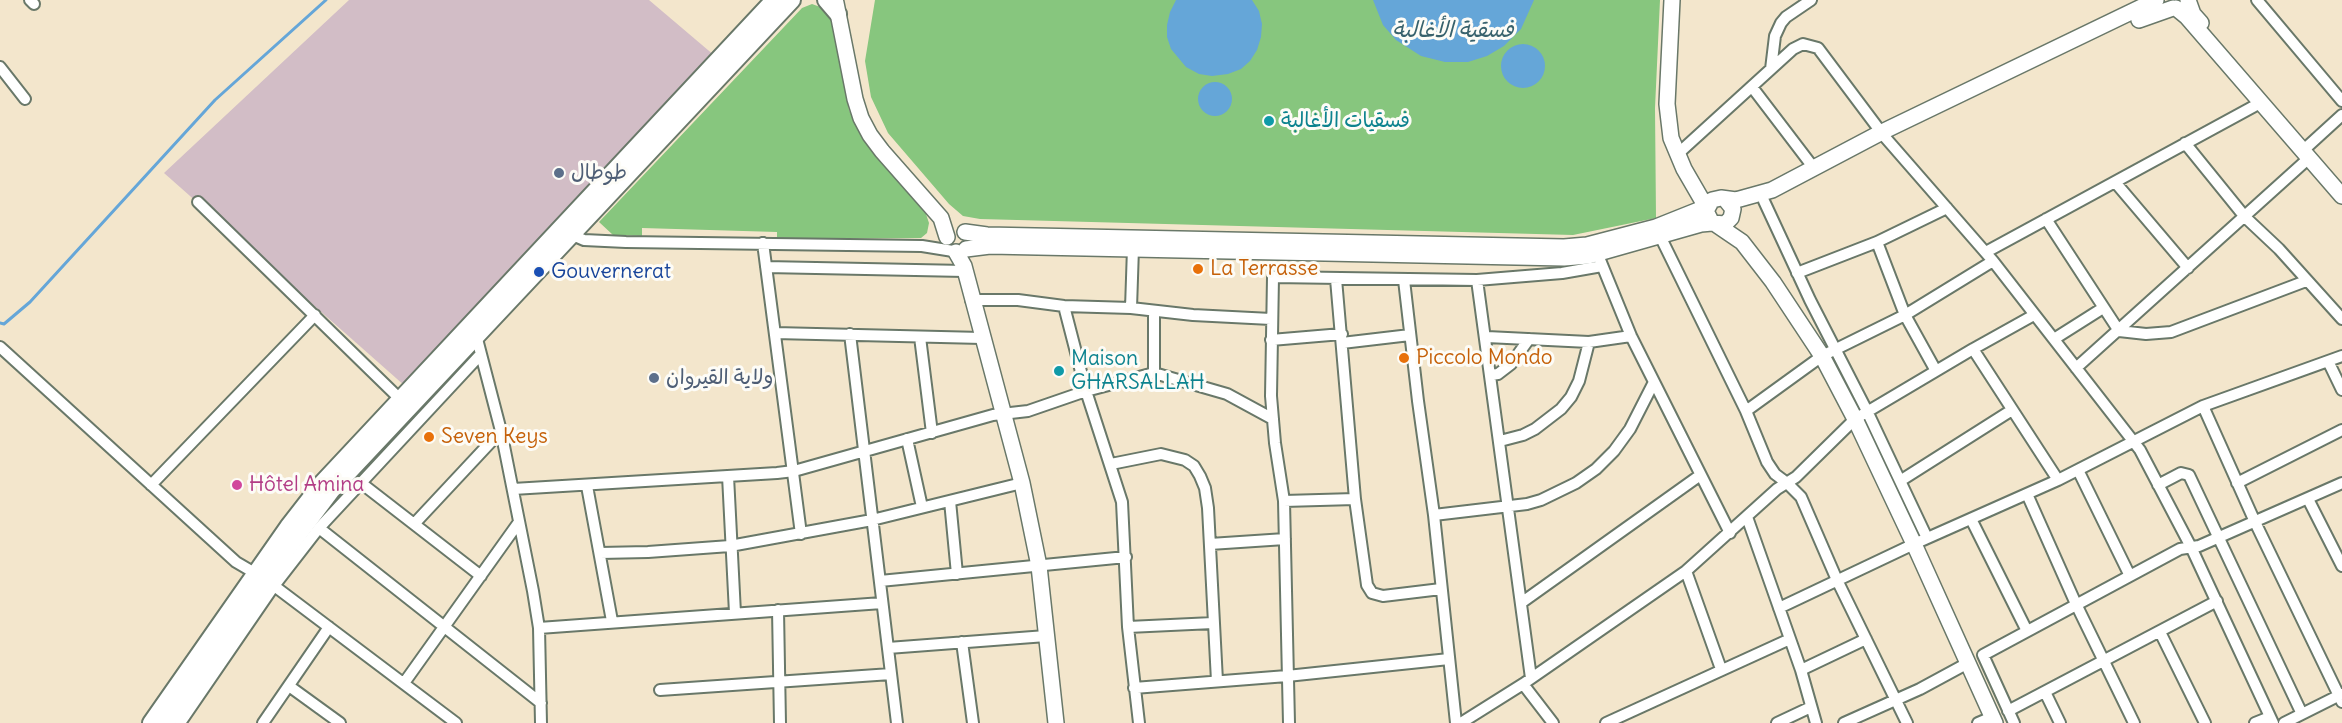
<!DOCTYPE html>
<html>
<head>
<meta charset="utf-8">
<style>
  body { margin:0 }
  canvas { display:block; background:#f3e6cc }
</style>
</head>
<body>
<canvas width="2342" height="723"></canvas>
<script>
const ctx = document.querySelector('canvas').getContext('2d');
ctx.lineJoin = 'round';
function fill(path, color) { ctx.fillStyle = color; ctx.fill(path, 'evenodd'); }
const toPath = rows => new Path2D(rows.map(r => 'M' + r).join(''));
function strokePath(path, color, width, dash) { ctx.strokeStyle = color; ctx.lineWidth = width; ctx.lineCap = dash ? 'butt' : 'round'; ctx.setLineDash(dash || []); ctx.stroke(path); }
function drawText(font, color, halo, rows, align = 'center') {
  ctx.font = font + ' Delius,"Playpen Sans Arabic",sans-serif'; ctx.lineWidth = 6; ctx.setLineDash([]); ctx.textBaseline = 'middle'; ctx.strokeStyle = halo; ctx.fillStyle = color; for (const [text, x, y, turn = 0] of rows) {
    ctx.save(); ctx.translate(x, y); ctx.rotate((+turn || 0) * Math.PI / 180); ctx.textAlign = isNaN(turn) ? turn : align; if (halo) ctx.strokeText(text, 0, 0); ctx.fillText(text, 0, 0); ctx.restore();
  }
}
fill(toPath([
  [349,0,649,0,715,56,405,386,164,173]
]), '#d2bdc6');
fill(toPath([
  [875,0,1660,0,1655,108,1656,218,1573,235,980,219,963,216,949,204,888,133,871,97,865,61],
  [812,4,823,8,832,20,849,110,865,141,926,214,929,223,927,233,921,238,777,239,777,232,642,228,642,236,613,235,599,222,802,8]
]), '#87c67e');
fill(toPath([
  [1176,0,1252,0,1259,11,1262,24,1261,37,1257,50,1250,61,1241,69,1228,74,1212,76,1199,74,1186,67,1171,49,1167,37,1167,25,1170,12],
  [1373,0,1534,0,1521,29,1504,46,1487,56,1468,62,1445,62,1421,56,1396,40,1383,25],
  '1501 66a22 22 0 1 1 44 0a22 22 0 1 1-44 0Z',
  '1198 99a17 17 0 1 1 34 0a17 17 0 1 1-34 0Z'
]), '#65a6d8');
strokePath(toPath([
  [0,323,4,324,30,302,215,100,326,0]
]), '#65a6d8', 3);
const street = toPath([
  [30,0,34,4],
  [2257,0,2342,101],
  [0,67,25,99],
  [1771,69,1775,36,1781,23,1786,17,1811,0],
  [1752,87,1813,167],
  [2185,143,2245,217,2279,249,2342,319],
  [2308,146,2342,115],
  [1682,150,1793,49,1803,44,1818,48,1884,136,1993,261,2140,450,2191,547,2273,723],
  [2115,182,2188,268],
  [1764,201,1810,300,1867,411,1927,538],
  [198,202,400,399],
  [2046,219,2119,331,2146,334,2171,332,2306,281],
  [568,233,584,240,626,242,922,246,953,251],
  [1660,236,1746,411,1767,462,1775,474,1787,483,1801,497,1837,580,1907,723],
  [1877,242,1905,315,1936,371],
  [763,243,801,534],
  [1986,252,2260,103],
  [1600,260,1631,336,1730,533],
  [766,267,965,271],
  [1797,273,1877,242,1947,208],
  [1336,279,1355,499,1367,585,1372,593,1383,596,1441,589],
  [1404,280,1418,401,1434,515,1456,723],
  [1477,280,1531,678],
  [971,300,1018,300,1064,306,1131,308,1193,315,1271,319],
  [1064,306,1086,391,1122,502,1128,627,1139,723],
  [1131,308,1133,248],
  [1154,311,1154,373],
  [775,333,982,338],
  [850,334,897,723],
  [476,335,501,431,533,591,539,628,541,723],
  [920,337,932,433],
  [1487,337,1589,342,1631,336],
  [2054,339,2103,308],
  [1271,340,1342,334],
  [1342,343,1410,335],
  [0,347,236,562,265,579,456,723],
  [1973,349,2058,480],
  [2328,361,2342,390],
  [2076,368,2309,158],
  [1491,375,1498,374,1511,364,1529,339],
  [2203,406,2255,522,2342,702],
  [1746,411,1822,356,1905,315,1993,261],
  [907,439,922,507],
  [1500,441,1523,435,1535,429,1561,409,1571,397,1579,381,1589,342],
  [1111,464,1161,454,1185,460,1194,466,1200,476,1205,488,1208,508,1217,681],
  [2078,470,2130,576],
  [728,476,735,613],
  [1900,481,2012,410],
  [361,483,481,576],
  [2237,483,2342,430],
  [151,485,315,315],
  [2158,485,2181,473,2189,475,2302,714],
  [587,486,612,621],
  [513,489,777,473,794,471,993,415,1028,411,1086,391,1154,373,1227,394,1273,419],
  [2027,494,2076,604,2134,723],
  [2308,499,2342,566],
  [950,501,957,574],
  [1284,501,1355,499],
  [1434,515,1527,504,1541,500,1576,483,1596,469,1614,451,1630,429,1654,382],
  [1747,517,1801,670,1816,723],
  [1971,519,2027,631],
  [415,523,501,431],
  [319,528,541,703],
  [1210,544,1285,539],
  [600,553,648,552,730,546,872,520,1022,483],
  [1686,571,1721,669],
  [880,581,1126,557],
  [1521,603,1699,476],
  [1779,608,1914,544,2058,480,2203,406,2342,356],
  [778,610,780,723],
  [1128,627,1213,623],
  [539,628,882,603],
  [2160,632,2205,723],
  [962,642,973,723],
  [888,648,1046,636],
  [1801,670,1866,639],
  [404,683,519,522],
  [1523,684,1553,723],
  [289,686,340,723],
  [1134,688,1287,676,1449,659],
  [660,690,891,674],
  [2045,692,2060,723],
  [2008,711,2217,601],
  [180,723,274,586,319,528,481,354],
  [263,723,329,627],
  [1289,723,1284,501,1275,443,1271,396,1273,277,1477,280,1562,273,1602,266],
  [1461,723,1523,684,1686,571,1777,489,1796,477,1855,419,1973,349,2034,315],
  [1606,723,1790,639],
  [1777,723,1811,707],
  [1844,723,1920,689,1968,663],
  [1978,723,1992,717],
  [2014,723,1983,655,2180,549,2199,546,2342,483],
  [2255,723,2270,717],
  [2284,723,2342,694]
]);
const secondary = toPath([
  [2188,0,2193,14,2201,23],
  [836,3,855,99,861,118,870,135,882,151,941,218,947,237],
  [2176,8,2187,17,2342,196],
  [2139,20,2173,8],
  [1725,199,1733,209,1731,218,1725,224,1712,223,1706,211,1712,200,1721,198,1736,200,1772,190,1882,132,2156,0],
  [1717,225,1742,242,1773,282,1822,356,1855,419,1914,544,1995,723],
  [965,232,987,235,1564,247,1587,245,1656,227,1706,207,1684,169,1671,138,1667,104,1672,0],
  [966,249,990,246,1564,258,1588,256,1701,224,1712,223],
  [956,252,964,266,1022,483,1039,566,1056,723]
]);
const primary = toPath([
  [826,0,838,14],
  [151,723,288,527,323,482,774,0],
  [166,723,265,579,332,490,792,0]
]);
strokePath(street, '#697869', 14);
strokePath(secondary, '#697869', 18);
strokePath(primary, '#697869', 20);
strokePath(street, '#fff', 10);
strokePath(secondary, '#fff', 15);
strokePath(primary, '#fff', 16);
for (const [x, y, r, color] of [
  [1269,121,6,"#0f9aa8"],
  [559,173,6,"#5c6f8a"],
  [1198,269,6,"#e8710a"],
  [539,272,6,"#1a4fb4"],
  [1404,358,6,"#e8710a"],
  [1059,371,6,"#0f9aa8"],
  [654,378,6,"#5c6f8a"],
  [429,437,6,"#e8710a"],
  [237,485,6,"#d1479c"]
]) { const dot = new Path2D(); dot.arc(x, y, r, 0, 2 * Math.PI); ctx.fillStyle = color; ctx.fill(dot); strokePath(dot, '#fdfcf7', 2); }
drawText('21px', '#0d838f', '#fdfcf7', [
  ["فسقيات الأغالبة",1281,121],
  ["Maison",1071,359],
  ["GHARSALLAH",1071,383]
], 'left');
drawText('21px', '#4e5e75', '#fdfcf7', [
  ["طوطال",571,173],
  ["ولاية القيروان",666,378]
], 'left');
drawText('21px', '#c56008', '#fdfcf7', [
  ["La Terrasse",1210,269],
  ["Piccolo Mondo",1416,358],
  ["Seven Keys",441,437]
], 'left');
drawText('21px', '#164399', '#fdfcf7', [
  ["Gouvernerat",551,272]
], 'left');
drawText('21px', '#b23c85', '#fdfcf7', [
  ["Hôtel Amina",249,485]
], 'left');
drawText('italic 22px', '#38626d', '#fdfcf7', [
  ["فسقية الأغالبة",1453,31]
]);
</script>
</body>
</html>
